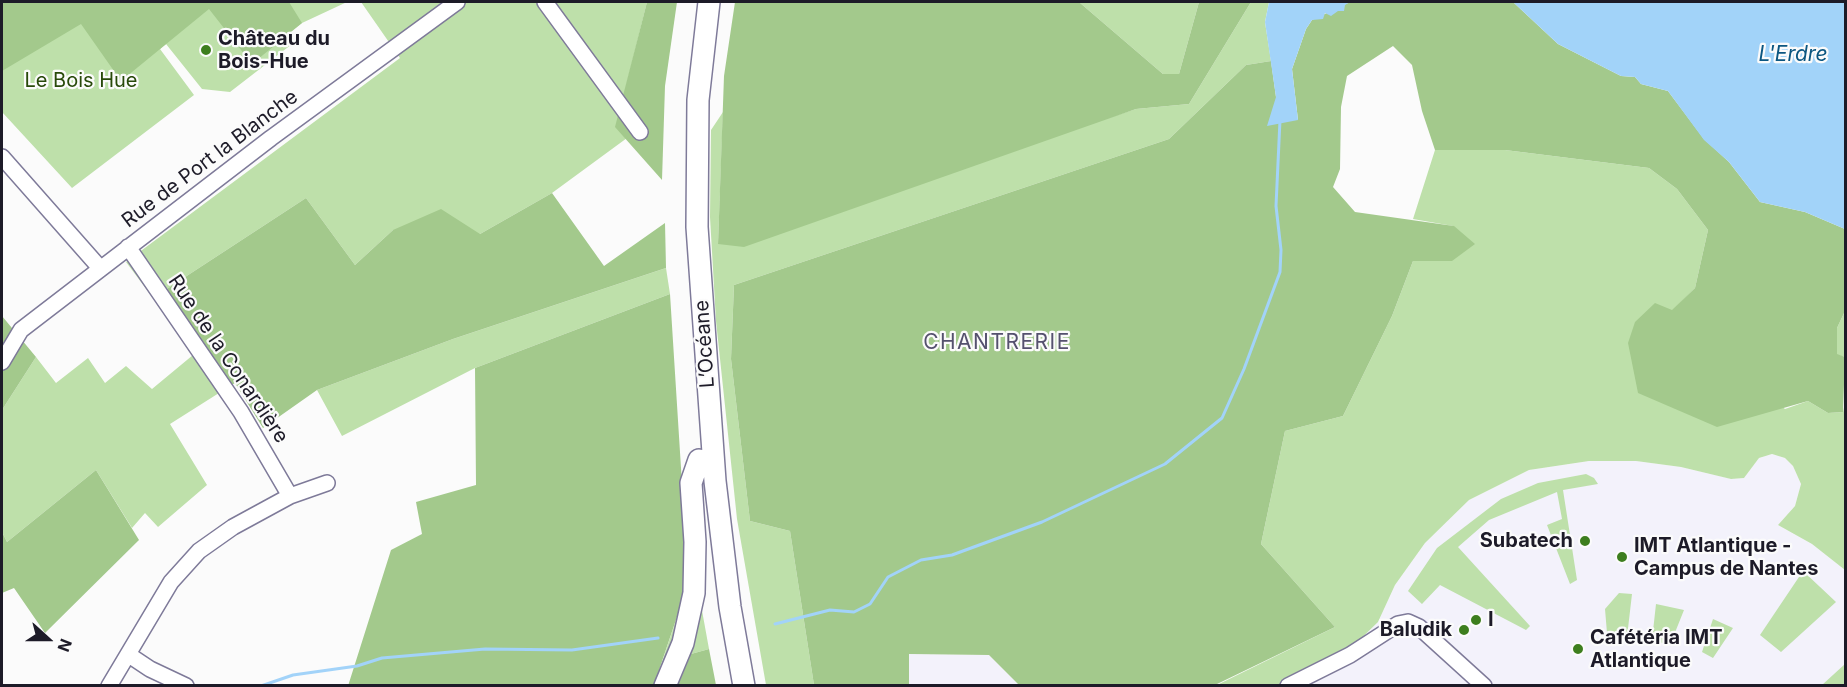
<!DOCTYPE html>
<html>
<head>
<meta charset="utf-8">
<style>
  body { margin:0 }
  #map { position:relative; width:1847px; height:687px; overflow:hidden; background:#fbfbfb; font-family:Inter,sans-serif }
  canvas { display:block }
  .frame { position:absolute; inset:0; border:3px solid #1d1b28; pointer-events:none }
  .north { position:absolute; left:18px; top:609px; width:60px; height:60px; -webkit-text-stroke:4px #fbfbfb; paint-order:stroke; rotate:111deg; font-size:16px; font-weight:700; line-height:24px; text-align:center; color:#1d1b28 }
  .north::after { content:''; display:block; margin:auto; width:21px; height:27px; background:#1d1b28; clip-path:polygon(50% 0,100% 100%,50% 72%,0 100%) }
</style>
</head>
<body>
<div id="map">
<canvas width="1847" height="687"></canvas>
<div class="frame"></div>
<div class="north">N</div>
</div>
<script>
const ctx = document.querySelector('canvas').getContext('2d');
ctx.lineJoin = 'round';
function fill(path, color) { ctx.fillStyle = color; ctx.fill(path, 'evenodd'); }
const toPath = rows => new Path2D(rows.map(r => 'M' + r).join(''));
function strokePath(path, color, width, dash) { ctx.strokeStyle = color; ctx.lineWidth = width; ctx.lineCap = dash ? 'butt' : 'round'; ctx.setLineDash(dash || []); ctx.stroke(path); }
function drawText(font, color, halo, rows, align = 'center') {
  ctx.font = font + ' Inter,sans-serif'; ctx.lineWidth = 4.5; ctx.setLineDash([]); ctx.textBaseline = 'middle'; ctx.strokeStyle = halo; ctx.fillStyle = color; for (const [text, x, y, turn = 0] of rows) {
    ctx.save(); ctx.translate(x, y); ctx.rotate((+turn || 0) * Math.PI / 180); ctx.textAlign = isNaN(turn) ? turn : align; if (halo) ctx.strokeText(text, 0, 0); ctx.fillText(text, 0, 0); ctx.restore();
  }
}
fill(toPath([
  [1772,454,1785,458,1793,466,1801,484,1795,506,1778,525,1812,544,1845,570,1845,685,1277,686,1344,655,1378,622,1395,585,1425,543,1469,500,1529,470,1589,461,1636,461,1681,467,1732,479,1744,478,1759,458],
  [908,654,989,655,1019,685,909,685]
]), '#f3f2fb');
fill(toPath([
  [2,2,347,2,302,23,290,32,296,41,230,92,202,89,166,44,160,49,194,95,72,188,2,112],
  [361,2,647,2,616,127,627,138,552,193,480,234,393,230,355,265,306,198,153,298,126,262,400,58],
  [1079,2,1199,2,1179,74,1163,74],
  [1251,2,1269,2,1265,22,1271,61,1246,65,1169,139,734,285,731,359,750,521,790,531,814,685,766,685,737,519,716,321,710,217,711,130,723,112,718,244,1136,109,1189,104],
  [1435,150,1505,150,1649,168,1677,189,1708,230,1695,288,1672,311,1785,409,1808,401,1828,413,1843,412,1845,402,1845,570,1812,544,1778,525,1795,506,1801,484,1793,466,1785,458,1772,454,1759,458,1744,478,1731,479,1681,467,1636,461,1589,461,1529,470,1469,500,1425,543,1395,585,1378,622,1344,655,1277,685,1215,686,1335,627,1261,544,1285,431,1343,416,1392,316,1413,261,1452,261,1453,226,1413,219],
  [666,268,670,294,475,368,342,436,317,390,453,339],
  [1845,311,1845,357,1837,355,1837,328],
  [193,355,219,393,170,424,207,485,158,527,145,513,132,528,96,470,7,542,2,532,2,410,36,357,56,383,88,358,105,383,126,366,152,389],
  [1586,474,1594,478,1598,484,1563,490,1577,580,1570,584,1547,525,1562,519,1557,492,1489,520,1458,547,1530,626,1526,630,1440,585,1422,604,1408,591,1437,548,1501,499,1538,483],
  [1803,571,1836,602,1781,652,1760,635],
  [1619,593,1632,594,1627,637,1623,638,1623,633,1607,633,1605,609],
  [684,596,701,605,709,649,691,654,678,685,654,686],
  [1656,604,1684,610,1670,645,1652,640],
  [1713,619,1733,628,1713,658,1702,652],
  [1845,664,1845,685,1822,685]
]), '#bee0aa');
fill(toPath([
  [2,2,289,2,302,23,252,64,209,9,121,81,81,24,2,71],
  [647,2,677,2,665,86,662,180,615,127],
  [735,2,1079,2,1163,74,1179,74,1199,2,1251,2,1189,104,1136,109,744,247,718,244,724,76],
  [1350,2,1513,2,1558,44,1621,76,1635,77,1641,84,1668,91,1704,139,1729,162,1760,202,1805,212,1845,229,1845,311,1837,328,1837,354,1845,357,1843,412,1828,413,1808,401,1717,427,1638,393,1628,343,1635,322,1655,303,1672,310,1695,288,1708,230,1677,189,1649,168,1505,150,1435,150,1422,111,1412,65,1393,46,1347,76,1341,107,1340,169,1333,187,1355,212,1454,226,1475,244,1452,261,1413,261,1392,316,1343,416,1285,431,1261,544,1335,627,1215,685,1019,685,989,655,909,654,909,685,814,685,790,531,750,521,731,359,734,285,1169,139,1246,65,1271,61,1276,97,1298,120,1292,69,1306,29,1312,20],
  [552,193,604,266,665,223,666,268,453,339,317,390,263,428,235,383,219,393,153,298,306,198,355,265,393,230,441,209,480,234],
  [670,294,686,547,684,596,654,685,348,686,391,550,422,534,416,502,476,485,475,368],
  [2,316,36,357,2,410],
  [96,470,139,540,45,633,14,588,2,593,2,532,7,542],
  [709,649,716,685,678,685,691,654]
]), '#a3c98c');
fill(toPath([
  [1269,2,1350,2,1345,5,1344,11,1338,11,1331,16,1325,13,1323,19,1312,20,1306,29,1292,69,1298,120,1267,126,1276,97,1265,22],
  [1513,2,1845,2,1845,229,1805,212,1760,202,1729,162,1704,140,1668,91,1641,84,1635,77,1621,76,1558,44]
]), '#a2d3f9');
strokePath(toPath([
  [775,624,830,610,854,612,870,604,888,577,921,560,952,555,1042,522,1165,464,1222,418,1244,369,1280,272,1281,250,1276,206,1280,120],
  [261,686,293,675,357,666,382,658,485,649,572,650,658,638]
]), '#a2d3f9', 3);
const minor = toPath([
  [545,2,640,132],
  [2,157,100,268],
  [128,247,241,412,290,496],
  [2,362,21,330,271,138,457,2],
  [129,655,150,669,186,686],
  [109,686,171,582,199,551,233,527,290,496,327,483],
  [1288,686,1350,655,1398,624,1408,622,1419,627,1484,686]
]);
const highway = toPath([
  [709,2,698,100,697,227,715,481,730,607,744,686],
  [665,686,683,643,694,593,695,542,691,483,699,460]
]);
strokePath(minor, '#7e7a99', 18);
strokePath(highway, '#7e7a99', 24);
strokePath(minor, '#fff', 15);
strokePath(highway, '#fff', 21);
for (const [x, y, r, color] of [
  [206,50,6,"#3d7e1e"],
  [1585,541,6,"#3d7e1e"],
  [1622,557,6,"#3d7e1e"],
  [1476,620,6,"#3d7e1e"],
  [1464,630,6,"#3d7e1e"],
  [1578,649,6,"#3d7e1e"]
]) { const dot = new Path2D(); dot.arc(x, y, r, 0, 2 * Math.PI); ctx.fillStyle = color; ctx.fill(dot); strokePath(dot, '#fbfbfb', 2); }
drawText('bold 20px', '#1d1b28', '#fbfbfb', [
  ["Château du",218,39],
  ["Bois-Hue",218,62],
  ["Subatech",1573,541,"right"],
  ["IMT Atlantique -",1634,546],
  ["Campus de Nantes",1634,569],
  ["I",1488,620],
  ["Baludik",1452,630,"right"],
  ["Cafétéria IMT",1590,638],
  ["Atlantique",1590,661]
], 'left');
drawText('20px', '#284a0a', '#fbfbfb', [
  ["Le Bois Hue",81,81]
]);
drawText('20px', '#1d1b28', '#fbfbfb', [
  ["Rue de Port la Blanche",210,159,-37],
  ["L’Océane",705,344,-94],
  ["Rue de la Conardière",228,359,56]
]);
drawText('italic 21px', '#0b5681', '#fbfbfb', [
  ["L'Erdre",1793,55]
]);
ctx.letterSpacing = '1.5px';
drawText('21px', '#55516e', '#fbfbfb', [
  ["CHANTRERIE",997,343]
]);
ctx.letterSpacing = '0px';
</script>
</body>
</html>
